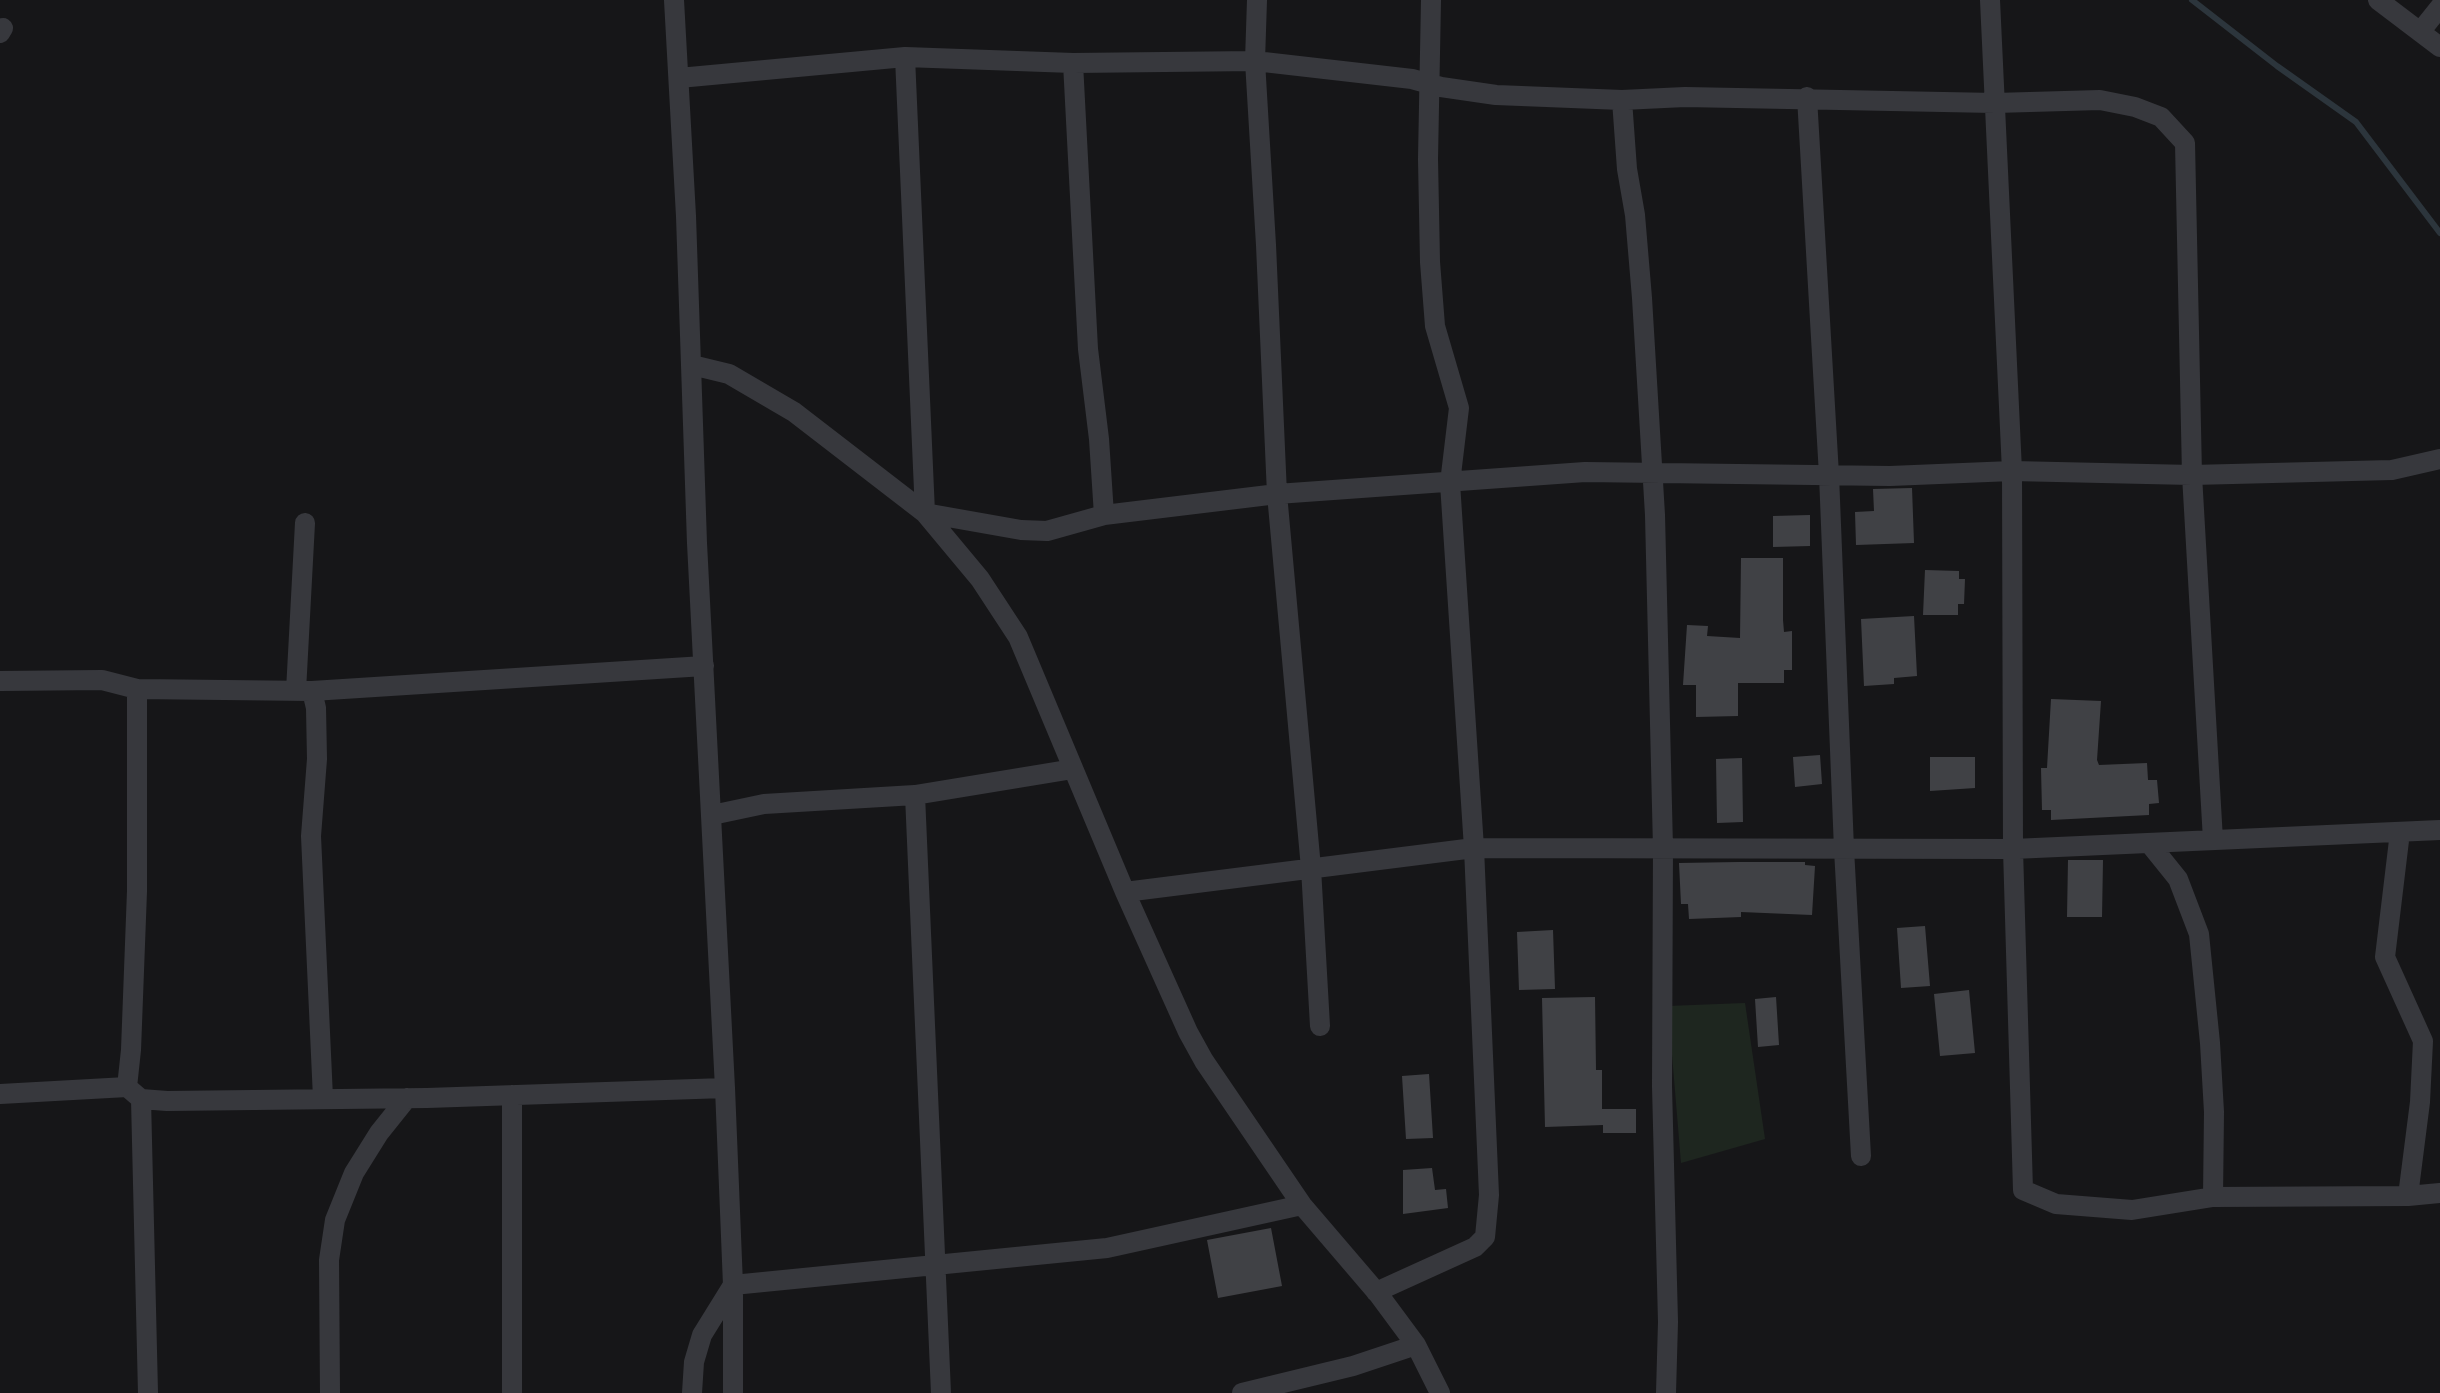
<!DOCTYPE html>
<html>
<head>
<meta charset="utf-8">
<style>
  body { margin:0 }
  canvas { display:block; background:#161618 }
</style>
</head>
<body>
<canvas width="2440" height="1393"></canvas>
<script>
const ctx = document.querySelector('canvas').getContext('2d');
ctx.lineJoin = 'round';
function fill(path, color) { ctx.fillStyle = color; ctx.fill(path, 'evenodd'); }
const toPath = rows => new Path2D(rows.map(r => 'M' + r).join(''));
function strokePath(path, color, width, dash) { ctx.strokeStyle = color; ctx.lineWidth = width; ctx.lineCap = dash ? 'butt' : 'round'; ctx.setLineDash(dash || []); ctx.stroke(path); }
fill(toPath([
  [1745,1003,1765,1139,1681,1163,1668,1006]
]), '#1e261f');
strokePath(toPath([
  [2192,0,2277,66,2356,122,2440,233]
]), '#2c353c', 6);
fill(toPath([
  [1912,488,1914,543,1856,545,1855,512,1874,511,1873,489],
  [1810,515,1810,546,1773,547,1773,516],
  [1741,558,1783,558,1783,620,1784,632,1792,631,1792,670,1784,670,1784,683,1738,683,1738,716,1696,717,1696,685,1683,685,1687,625,1708,626,1707,636,1740,638],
  [1925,570,1959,571,1959,579,1965,579,1964,604,1958,604,1958,615,1923,615],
  [1914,616,1917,676,1894,678,1894,684,1864,686,1861,619],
  [2051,699,2101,701,2097,760,2099,765,2147,763,2148,780,2157,780,2159,803,2149,804,2149,815,2051,820,2051,810,2042,810,2041,768,2047,768],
  [1820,755,1822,784,1795,787,1793,757],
  [1930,757,1975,757,1975,788,1930,791],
  [1742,758,1743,822,1717,823,1716,759],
  [2068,860,2103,860,2102,917,2067,917],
  [1739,862,1805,862,1805,865,1815,866,1812,915,1741,912,1741,917,1689,919,1688,904,1681,904,1679,863],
  [1925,926,1930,986,1901,988,1897,928],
  [1553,930,1555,989,1519,990,1517,932],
  [1969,990,1975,1053,1940,1056,1934,994],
  [1595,997,1596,1070,1602,1070,1602,1109,1636,1109,1636,1133,1603,1133,1603,1125,1545,1127,1542,998],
  [1776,997,1779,1045,1758,1047,1755,999],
  [1429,1074,1433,1138,1406,1139,1402,1076],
  [1432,1168,1435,1190,1446,1189,1448,1208,1403,1214,1403,1170],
  [1271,1228,1282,1286,1218,1298,1207,1240]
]), '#404145');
strokePath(toPath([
  [674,0,686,216,697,543,725,1088,733,1285,733,1393],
  [1257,0,1255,61,1266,245,1277,494,1311,868,1320,1026],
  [1990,0,2012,471,2013,849,2023,1190,2056,1204,2132,1210,2213,1197],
  [2378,0,2440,47],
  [2420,32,2440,7],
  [0,33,3,28],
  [905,57,925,513,1021,530,1047,531,1104,515,1277,494,1585,472,1890,476,2012,471,2192,475,2392,470,2440,459],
  [1073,63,1088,349,1099,439,1104,515],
  [679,78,905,57,1073,63,1255,61,1412,79,1441,87,1496,95,1622,100,1685,97,1995,103,2100,100,2135,107,2161,117,2185,143,2192,475,2213,840],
  [1807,97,1829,475,1844,849,1861,1156],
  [1622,100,1627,169,1635,215,1642,298,1655,515,1663,848,1662,1086,1668,1322,1666,1393],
  [692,365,729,374,794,412,925,513,980,579,1018,637,1125,892,1188,1032,1204,1061,1302,1205,1379,1295,1416,1345,1440,1393],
  [0,681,102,680,137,689,312,691,316,708,317,759,311,836,323,1098],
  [296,691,305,523],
  [312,691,704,666],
  [915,795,941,1393],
  [712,815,764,804,915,795,1073,769],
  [2400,832,2385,957,2423,1041,2420,1102,2408,1196],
  [2149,843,2178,879,2199,934,2210,1043,2214,1112,2213,1197,2408,1196,2440,1193],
  [1125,892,1474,848,2013,849,2440,830],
  [127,1087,131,1050,137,891,137,689],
  [0,1094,127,1087,141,1099,167,1101,427,1098,725,1088],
  [141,1099,148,1393],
  [1376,1292,1475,1247,1485,1237,1489,1195,1474,848,1450,483,1459,408,1435,326,1430,262,1428,159,1431,0],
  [330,1393,329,1260,335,1220,354,1173,379,1133,407,1098],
  [512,1393,512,1095],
  [692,1393,694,1362,702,1335,733,1285,1107,1248,1302,1205],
  [1242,1393,1353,1366,1416,1345]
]), '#37383d', 20);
</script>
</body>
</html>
